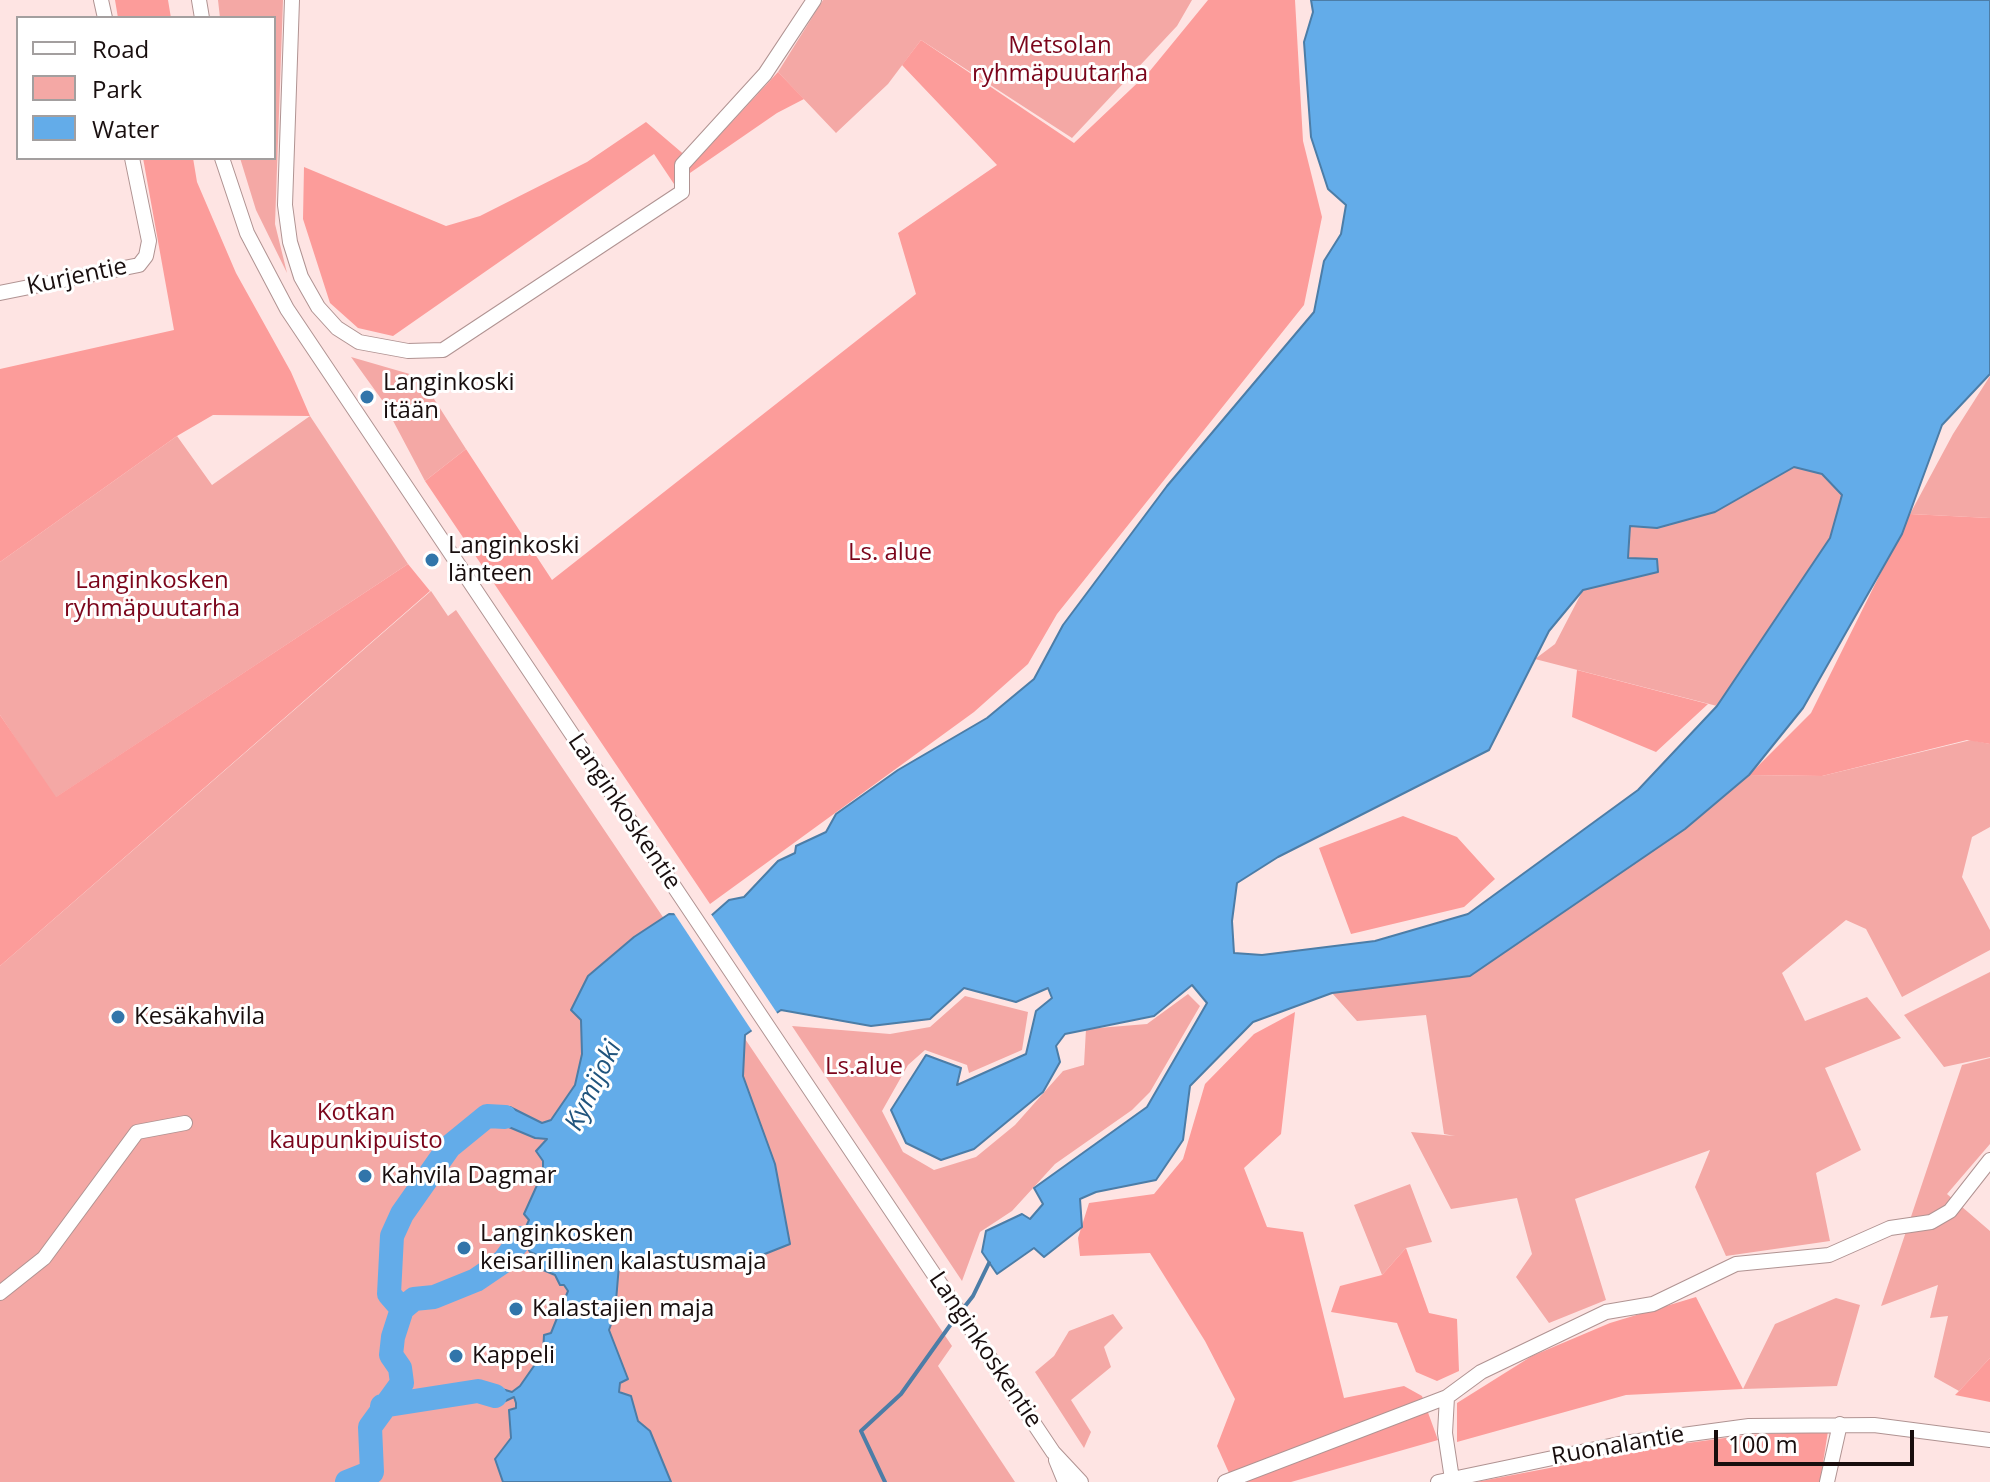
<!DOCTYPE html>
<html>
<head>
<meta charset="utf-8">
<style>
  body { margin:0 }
  #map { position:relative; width:1990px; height:1482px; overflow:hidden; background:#fee4e3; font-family:"Open Sans",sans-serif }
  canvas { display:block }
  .legend { position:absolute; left:16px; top:16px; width:260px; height:144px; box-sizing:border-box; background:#fff; border:2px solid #a39f9f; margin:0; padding:10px 14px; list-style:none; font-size:24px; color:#180e0e }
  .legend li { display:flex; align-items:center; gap:16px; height:40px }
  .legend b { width:40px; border:2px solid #a39f9f }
  .scale { position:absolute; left:1714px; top:1430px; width:200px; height:36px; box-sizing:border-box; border:4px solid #180e0e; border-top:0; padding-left:10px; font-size:24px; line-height:28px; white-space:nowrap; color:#180e0e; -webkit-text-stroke:6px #fff; paint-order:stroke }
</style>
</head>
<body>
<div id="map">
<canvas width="1990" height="1482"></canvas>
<ul class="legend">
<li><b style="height:10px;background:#fff"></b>Road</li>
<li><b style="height:22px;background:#f4a8a5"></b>Park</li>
<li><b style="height:22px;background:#63ace9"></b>Water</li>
</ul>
<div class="scale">100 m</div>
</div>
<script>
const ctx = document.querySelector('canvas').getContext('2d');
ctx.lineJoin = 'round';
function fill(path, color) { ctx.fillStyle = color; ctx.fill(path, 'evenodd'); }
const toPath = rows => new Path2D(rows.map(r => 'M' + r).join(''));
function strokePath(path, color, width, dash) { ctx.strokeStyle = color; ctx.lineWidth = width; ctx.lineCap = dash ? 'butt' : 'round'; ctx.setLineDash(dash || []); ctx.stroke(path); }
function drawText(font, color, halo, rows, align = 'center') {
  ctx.font = font + ' "Open Sans",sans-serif'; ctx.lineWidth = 6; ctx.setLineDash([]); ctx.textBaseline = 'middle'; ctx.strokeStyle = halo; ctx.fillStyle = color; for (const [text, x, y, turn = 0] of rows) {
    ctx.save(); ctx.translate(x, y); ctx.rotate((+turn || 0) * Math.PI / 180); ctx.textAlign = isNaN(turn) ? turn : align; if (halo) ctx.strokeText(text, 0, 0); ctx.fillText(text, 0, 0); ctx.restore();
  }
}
fill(toPath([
  [218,0,283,0,275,224,287,273,256,210,240,158,274,158,274,18,220,18],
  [823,0,1192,0,1177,26,1072,138,921,40,888,84,836,133,778,72],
  [351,357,420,377,466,449,425,481,382,400],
  [1990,376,1990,518,1910,514,1953,434],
  [310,416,408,564,55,798,0,715,0,562,177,436,212,485],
  [1794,467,1822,474,1842,495,1830,538,1717,706,1535,659,1555,644,1583,590,1658,572,1628,558,1630,526,1657,528,1715,512],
  [431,591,448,616,456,610,952,1346,938,1366,1015,1482,0,1482,0,966],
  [1971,740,1990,744,1990,827,1972,837,1962,877,1990,930,1990,950,1902,997,1866,929,1846,920,1782,973,1805,1021,1867,997,1901,1038,1825,1068,1861,1150,1816,1173,1830,1241,1726,1256,1695,1187,1710,1150,1575,1199,1606,1300,1549,1323,1516,1277,1532,1254,1517,1198,1451,1209,1411,1132,1455,1136,1444,1134,1426,1015,1357,1021,1332,993,1470,976,1749,775,1822,776],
  [1990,972,1990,1057,1944,1067,1904,1015],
  [1188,994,1200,1006,1150,1092,1132,1110,1055,1164,1012,1211,980,1232,962,1281,792,1026,890,1034,930,1027,965,996,1028,1012,1022,1050,969,1073,967,1065,925,1050,908,1065,882,1111,903,1152,934,1170,976,1157,1015,1125,1063,1071,1084,1065,1086,1029,1147,1024],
  [1990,1058,1990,1144,1947,1194,1990,1231,1990,1358,1959,1391,1934,1377,1948,1316,1930,1318,1938,1285,1881,1306,1962,1065],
  [1410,1184,1432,1242,1406,1248,1382,1275,1354,1205],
  [1836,1298,1860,1305,1837,1386,1743,1389,1775,1324],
  [1113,1314,1123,1328,1104,1347,1111,1367,1071,1400,1091,1432,1084,1448,1035,1372,1054,1356,1069,1331]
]), '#f4a8a5');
fill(toPath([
  [115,0,168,0,171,18,118,18],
  [1208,0,1295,0,1303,141,1322,217,1304,305,1057,614,1028,664,974,712,710,904,425,481,466,449,552,580,916,294,898,233,997,165,902,65,921,40,1074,143,1149,72],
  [778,72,804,99,777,113,674,184,654,154,393,336,358,328,330,303,303,219,304,167,446,226,480,216,587,162,646,122,694,163],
  [143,158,193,158,197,182,236,273,291,372,310,416,213,415,177,436,0,562,0,369,174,330],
  [1910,514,1990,518,1990,744,1967,740,1822,776,1749,775,1811,713],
  [408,564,430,591,0,966,0,715,56,797],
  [1577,670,1708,704,1656,752,1572,717],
  [1403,816,1457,837,1495,879,1464,907,1351,934,1319,848],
  [1295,1012,1281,1134,1244,1168,1267,1227,1303,1232,1344,1398,1404,1386,1422,1396,1438,1440,1291,1482,1233,1482,1217,1446,1235,1399,1205,1341,1150,1253,1080,1256,1078,1238,1089,1203,1154,1194,1183,1159,1205,1084,1254,1034],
  [1406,1248,1429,1313,1457,1319,1459,1371,1437,1381,1416,1372,1397,1323,1331,1312,1340,1286,1382,1275],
  [1696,1297,1743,1389,1626,1395,1457,1442,1457,1403,1532,1356,1610,1323],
  [1990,1358,1990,1402,1955,1395,1959,1391],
  [1828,1431,1820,1482,1476,1482,1665,1446,1747,1435]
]), '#fc9c9a');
const water = toPath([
  [1311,0,1990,0,1990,374,1942,425,1902,534,1803,708,1749,775,1685,829,1470,976,1332,993,1253,1022,1190,1086,1183,1140,1156,1180,1096,1192,1080,1199,1082,1227,1044,1257,1034,1248,997,1274,982,1252,986,1231,1022,1214,1030,1219,1043,1204,1034,1188,1147,1107,1207,1003,1192,985,1154,1016,1065,1034,1056,1046,1060,1062,1043,1092,974,1149,941,1160,906,1143,891,1110,926,1055,961,1068,957,1085,1026,1054,1036,1011,1052,998,1048,988,1016,1002,964,988,930,1019,871,1026,781,1010,745,1035,743,1076,775,1164,790,1244,742,1263,665,1255,644,1266,629,1268,625,1258,619,1265,615,1313,609,1330,628,1379,620,1383,619,1392,631,1396,638,1421,650,1431,671,1482,503,1482,495,1459,511,1438,509,1410,516,1408,516,1403,514,1397,499,1404,495,1396,502,1389,512,1392,520,1386,543,1353,544,1335,551,1333,568,1291,564,1285,560,1285,555,1275,536,1267,537,1255,530,1252,521,1238,529,1220,524,1214,538,1183,537,1176,543,1170,543,1161,536,1151,547,1139,535,1138,504,1125,510,1107,542,1123,551,1120,575,1085,582,1054,581,1020,571,1010,588,976,634,937,669,914,712,915,729,900,744,897,778,861,795,853,796,846,826,832,836,814,898,770,987,718,1034,679,1063,625,1167,486,1314,312,1324,261,1341,234,1346,205,1328,189,1311,137,1304,42,1313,12,1311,0],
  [1794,467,1822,474,1842,495,1830,538,1717,706,1638,790,1468,914,1375,941,1262,955,1234,953,1232,921,1237,883,1278,857,1489,750,1549,631,1583,590,1658,572,1657,559,1628,558,1630,526,1657,528,1715,512,1794,467]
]);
fill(water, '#63ace9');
strokePath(water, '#4c7da7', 2);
fill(toPath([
  [672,910,709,911,779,1016,754,1034]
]), '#fee4e3');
strokePath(toPath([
  [962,1310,973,1296,989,1263],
  [885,1482,861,1431,901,1394,956,1317]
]), '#4c7da7', 4);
strokePath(toPath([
  [402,1309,414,1299,434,1297,476,1280,504,1261,521,1238],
  [382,1406,478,1391,495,1396],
  [347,1482,372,1472,370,1427,402,1383,400,1368,391,1355,393,1337,402,1309,389,1294,392,1236,402,1214,449,1147,487,1116,505,1117]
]), '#63ace9', 24);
const minor = toPath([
  [101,0,105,18],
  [199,0,202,18],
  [292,0,285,205,290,242,301,277,318,307,337,328,359,342,408,351,443,350,682,192,682,165,765,74,814,0],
  [222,158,247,233,287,309,1053,1452,1081,1482],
  [0,293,139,265,146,256,149,241,132,158],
  [0,1293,44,1258,137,1132,185,1123],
  [1056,1460,1065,1482],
  [1452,1479,1445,1433,1447,1397,1481,1372,1606,1312,1653,1304,1736,1264,1829,1255,1890,1228,1931,1222,1950,1211,1990,1160],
  [1225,1482,1447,1397],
  [1438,1482,1624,1443,1749,1426,1874,1425,1990,1440],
  [1827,1482,1840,1424]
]);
strokePath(minor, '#b09392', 16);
strokePath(minor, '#fff', 14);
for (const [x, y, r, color] of [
  [367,397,8,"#3175aa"],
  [432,560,8,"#3175aa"],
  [118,1017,8,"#3175aa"],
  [365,1176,8,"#3175aa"],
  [464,1248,8,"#3175aa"],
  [516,1309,8,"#3175aa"],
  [456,1356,8,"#3175aa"]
]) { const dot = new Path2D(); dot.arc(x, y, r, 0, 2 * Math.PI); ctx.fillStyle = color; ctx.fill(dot); strokePath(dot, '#fff', 3); }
drawText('24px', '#7b051b', '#fff', [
  ["Metsolan",1060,46],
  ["ryhmäpuutarha",1060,74],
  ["Ls. alue",890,553],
  ["Langinkosken",152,581],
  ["ryhmäpuutarha",152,609],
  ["Ls.alue",864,1067],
  ["Kotkan",356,1113],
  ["kaupunkipuisto",356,1141]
]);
drawText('24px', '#180e0e', '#fff', [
  ["Kurjentie",77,277,-12],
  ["Langinkoskentie",624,812,56],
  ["Langinkoskentie",985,1350,56],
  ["Ruonalantie",1618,1446,-10]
]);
drawText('24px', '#180e0e', '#fff', [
  ["Langinkoski",383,383],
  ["itään",383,411],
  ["Langinkoski",448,546],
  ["länteen",448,574],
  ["Kesäkahvila",134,1017],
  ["Kahvila Dagmar",381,1176],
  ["Langinkosken",480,1234],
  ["keisarillinen kalastusmaja",480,1262],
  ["Kalastajien maja",532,1309],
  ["Kappeli",472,1356]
], 'left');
drawText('italic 26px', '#20547d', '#fff', [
  ["Kymijoki",594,1086,-64]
]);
</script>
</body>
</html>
